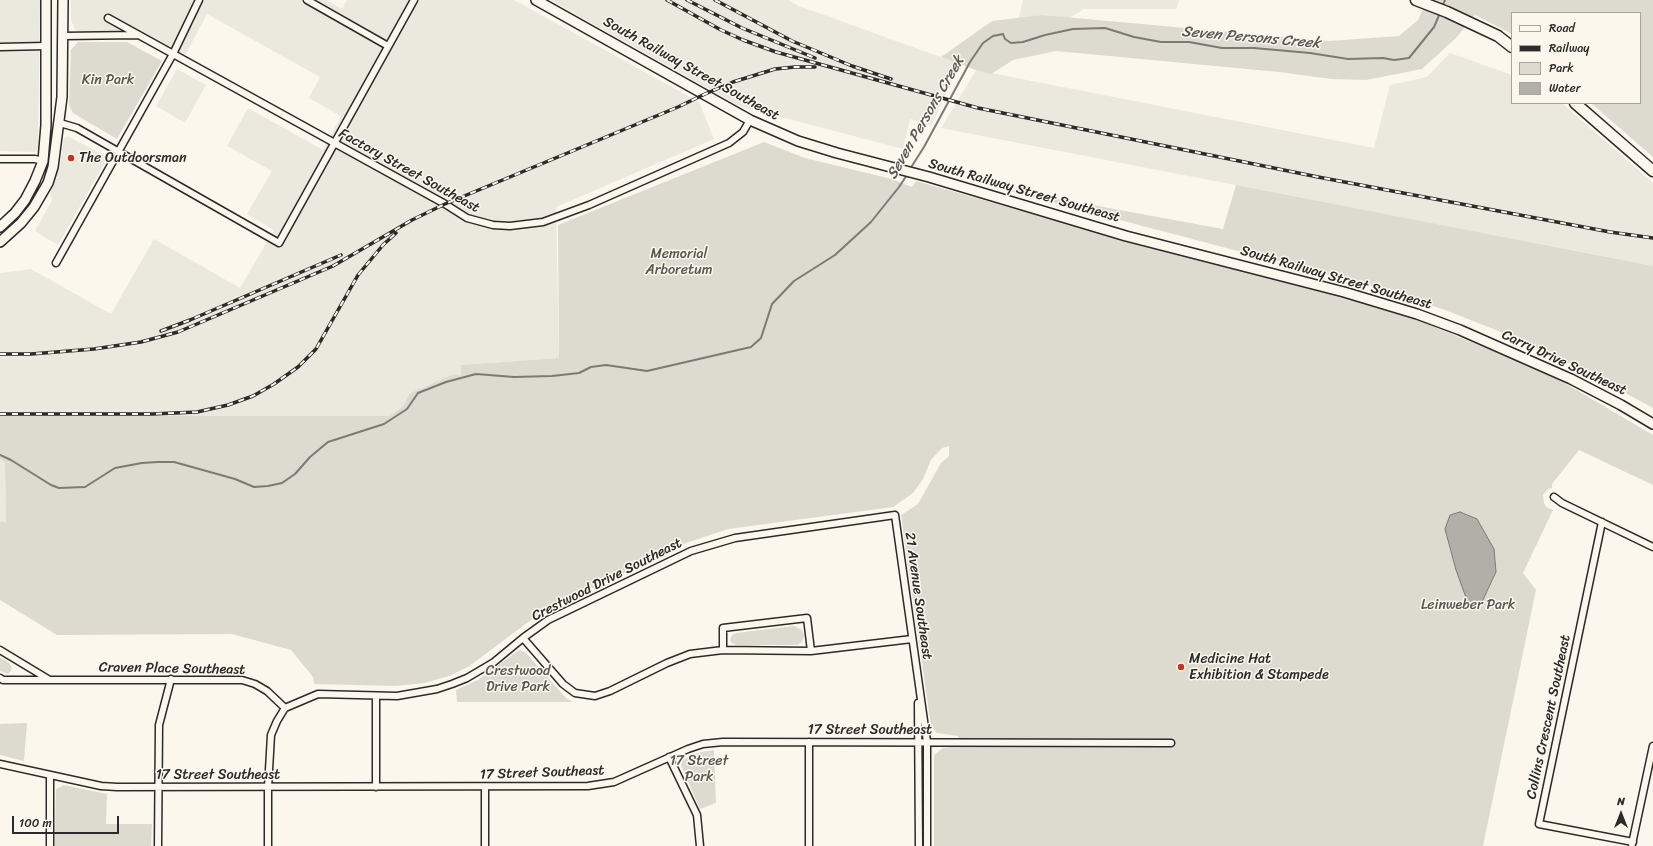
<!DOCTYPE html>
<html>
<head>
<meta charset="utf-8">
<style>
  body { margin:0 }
  #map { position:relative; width:1653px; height:846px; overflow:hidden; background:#fbf7ec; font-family:Sriracha,sans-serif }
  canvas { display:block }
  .legend { position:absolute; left:1511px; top:12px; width:130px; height:92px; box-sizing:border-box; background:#fbf7ec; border:1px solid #a8a59f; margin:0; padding:5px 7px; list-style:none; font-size:12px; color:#2b2b2b }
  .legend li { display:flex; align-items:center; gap:8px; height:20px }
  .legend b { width:20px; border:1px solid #a8a59f }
  .north { position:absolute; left:1601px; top:794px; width:40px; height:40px; -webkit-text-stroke:3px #fbf7ec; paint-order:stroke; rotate:0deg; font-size:11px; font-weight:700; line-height:16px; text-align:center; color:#2b2b2b }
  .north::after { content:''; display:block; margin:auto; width:14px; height:18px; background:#2b2b2b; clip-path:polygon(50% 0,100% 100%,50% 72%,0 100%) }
  .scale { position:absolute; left:12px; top:816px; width:107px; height:18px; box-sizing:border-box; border:2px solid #2b2b2b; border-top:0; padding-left:5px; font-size:12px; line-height:14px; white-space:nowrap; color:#2b2b2b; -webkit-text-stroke:3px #fbf7ec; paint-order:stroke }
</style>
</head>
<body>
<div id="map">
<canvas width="1653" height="846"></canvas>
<ul class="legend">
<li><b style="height:5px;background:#fbf7ec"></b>Road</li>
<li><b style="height:5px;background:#2b2b2b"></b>Railway</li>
<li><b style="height:11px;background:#dddad0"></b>Park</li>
<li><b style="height:11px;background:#b1afa7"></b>Water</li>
</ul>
<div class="north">N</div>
<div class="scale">100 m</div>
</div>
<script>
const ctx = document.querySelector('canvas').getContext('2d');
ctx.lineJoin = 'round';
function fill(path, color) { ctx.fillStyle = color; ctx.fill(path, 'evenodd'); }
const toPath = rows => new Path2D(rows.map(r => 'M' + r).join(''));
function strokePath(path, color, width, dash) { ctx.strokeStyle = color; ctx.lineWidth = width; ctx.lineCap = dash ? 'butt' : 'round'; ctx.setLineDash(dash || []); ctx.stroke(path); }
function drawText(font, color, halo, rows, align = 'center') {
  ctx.font = font + ' Sriracha,sans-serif'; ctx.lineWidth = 3; ctx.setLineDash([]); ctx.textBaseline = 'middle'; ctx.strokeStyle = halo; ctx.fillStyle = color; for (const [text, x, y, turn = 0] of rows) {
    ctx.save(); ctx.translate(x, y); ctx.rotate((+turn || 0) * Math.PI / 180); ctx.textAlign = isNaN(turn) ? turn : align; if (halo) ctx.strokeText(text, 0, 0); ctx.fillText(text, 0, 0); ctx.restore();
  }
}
fill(toPath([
  [0,0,40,0,38,148,35,152,0,151],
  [71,0,326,0,342,9,347,0,514,0,699,102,714,139,556,207,559,358,461,365,461,376,409,394,404,405,390,416,0,417,0,273,31,269,111,314,154,239,240,288,274,230,247,214,272,171,227,146,248,108,323,150,341,116,309,98,320,77,207,14,185,55,145,33,78,32,75,29,71,20],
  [551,0,788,0,799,6,960,64,931,126,910,119,903,149,739,106],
  [1023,0,1179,0,1176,9,1084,9,1069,18,1042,15,1019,18],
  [1450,53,1512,75,1512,103,1562,103,1653,183,1653,266,941,128,976,70,1374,148,1390,85,1427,77],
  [177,69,206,85,185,123,156,106],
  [67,136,108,157,58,245,35,231,52,200,50,195,61,157,64,139],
  [0,459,5,461,6,524,0,521]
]), '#ebe8de');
fill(toPath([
  [1427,0,1653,0,1653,157,1591,103,1640,103,1640,13,1512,13,1512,34,1475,15,1456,38,1422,69,1366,80,1331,79,1279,72,1056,51,1013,60,991,74,976,70,941,57,992,21,1042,15,1329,41,1399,36,1418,20],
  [78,42,127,42,162,61,117,139,73,113,69,105,71,50],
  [764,142,805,158,892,179,912,187,916,181,1127,241,1342,297,1415,319,1527,365,1568,385,1653,435,1653,485,1579,450,1552,484,1552,488,1548,489,1543,495,1544,503,1546,507,1553,510,1523,573,1536,590,1483,846,934,846,934,755,943,748,958,746,958,736,937,733,931,726,901,515,918,504,941,463,949,456,949,446,942,448,931,460,923,479,913,493,893,507,728,529,686,543,539,614,468,667,449,676,424,683,396,686,314,684,313,677,291,650,232,634,57,635,0,600,0,521,6,523,5,462,0,459,0,416,390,416,404,405,409,394,454,374,461,376,461,365,559,358,558,225],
  [1236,185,1653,266,1653,408,1574,365,1496,330,1445,310,1386,290,995,187,1223,229],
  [794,626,802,630,804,636,802,642,797,645,736,645,732,643,730,640,732,635,736,633],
  [519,650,525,652,566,698,573,702,457,702,456,690,478,680],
  [0,657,9,663,12,667,11,671,8,674,0,671],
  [27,723,24,761,0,755,0,724],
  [714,750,716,803,700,809,681,765,683,760,688,757,701,752],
  [64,785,107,794,106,824,152,824,151,846,55,846,56,789]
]), '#dddad0');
const water = toPath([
  [1460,512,1477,519,1494,549,1496,572,1480,606,1469,606,1456,570,1445,529,1450,515,1460,512]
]);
fill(water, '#b1afa7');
strokePath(water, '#7b7a75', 1);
strokePath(toPath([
  [1442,7,1445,0],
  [910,169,924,147,970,62,983,43,993,36,1003,34,1005,39,1011,43,1023,42,1045,35,1073,29,1105,28,1134,37,1161,42,1189,42,1222,48,1254,48,1310,53,1348,59,1383,58,1394,60,1409,58,1434,27,1440,13],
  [0,455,11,460,51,485,59,488,85,487,115,468,142,463,158,462,174,462,235,479,254,487,268,486,282,483,295,474,310,457,328,442,384,424,407,409,418,393,446,382,476,374,514,377,552,376,579,373,591,367,606,365,647,371,751,347,761,338,772,304,794,281,835,255,871,222,899,187,907,175]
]), '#7b7a75', 2);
const street = toPath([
  [307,0,388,46],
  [108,18,445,204,467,218,493,225,510,226,543,222,589,205,729,143,743,132,750,120],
  [63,36,138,35],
  [0,47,46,46],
  [60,123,77,128,279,243,414,0],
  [0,159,35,159,43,161],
  [56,263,173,54,199,0],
  [1554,497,1562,503,1653,547],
  [1602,522,1539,824,1633,842],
  [523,638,563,684,575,693,595,696,610,691,667,663,690,654,723,650,811,651,912,639],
  [0,650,48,679],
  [723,650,723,628,807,618,811,651],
  [0,678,3,680,242,680,255,684,267,691,285,708],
  [376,696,376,787],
  [918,703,919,846],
  [809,742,809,846],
  [669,757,697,815,700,846],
  [0,764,101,786,117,787,588,786,614,782,688,749,703,744,723,742,1171,743],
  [1632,844,1653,746],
  [50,846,50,775],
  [158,846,159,725,171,679],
  [268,846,268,787,271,735,277,721,285,708,318,694,397,696,437,689,452,684,467,678,494,662,523,638,548,620,691,551,735,538,895,515,927,742,927,846],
  [485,846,485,787]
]);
const secondary = toPath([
  [536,0,750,120,798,141,837,153,929,177,1126,236,1344,292,1417,314,1460,330,1571,379,1621,405,1653,424],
  [0,227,15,213,25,200,35,181,43,161,46,125,46,0],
  [0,242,21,223,34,207,48,183,53,167,62,97,63,0]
]);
const primary = toPath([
  [1416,0,1447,12,1498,36,1512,47],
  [1575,103,1653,171]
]);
strokePath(street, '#2b2b2b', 9);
strokePath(secondary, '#2b2b2b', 12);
strokePath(primary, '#2b2b2b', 13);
strokePath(street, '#fbf7ec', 6);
strokePath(secondary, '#fbf7ec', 9);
strokePath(primary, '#fbf7ec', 10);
const rail = toPath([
  [667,0,721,30,743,40,776,52,978,108,1318,177,1610,232,1653,238],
  [687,0,742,28,815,58],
  [715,0,792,41,852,66,891,79],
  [161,331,190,320,341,255],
  [0,354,31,354,94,349,141,342,178,332,333,266,412,220,445,204,678,107,705,94,733,82,775,69,795,67,815,67],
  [0,414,152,414,197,412,228,405,253,396,274,384,298,367,316,349,358,275,383,245,396,233]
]);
strokePath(rail, '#2b2b2b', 3.5);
strokePath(rail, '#fbf7ec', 2, [6]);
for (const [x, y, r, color] of [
  [71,158,4,"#c8321e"],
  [1181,667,4,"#c8321e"]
]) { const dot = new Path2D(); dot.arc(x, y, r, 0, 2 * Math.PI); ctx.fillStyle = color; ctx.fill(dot); strokePath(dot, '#fbf7ec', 1.5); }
drawText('14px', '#2b2b2b', '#fbf7ec', [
  ["South Railway Street Southeast",691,69,29],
  ["Factory Street Southeast",409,171,29],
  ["South Railway Street Southeast",1024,191,16],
  ["South Railway Street Southeast",1336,278,16],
  ["Carry Drive Southeast",1564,363,25],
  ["Crestwood Drive Southeast",607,580,-27],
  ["21 Avenue Southeast",918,596,82],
  ["Craven Place Southeast",172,669,1],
  ["Collins Crescent Southeast",1549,717,-78],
  ["17 Street Southeast",870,730],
  ["17 Street Southeast",542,773,-2],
  ["17 Street Southeast",218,775]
]);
drawText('14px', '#585754', '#fbf7ec', [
  ["Kin Park",108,80],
  ["Memorial",679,254],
  ["Arboretum",679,270],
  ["Leinweber Park",1468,605],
  ["Crestwood",518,671],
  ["Drive Park",518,687],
  ["17 Street",699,761],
  ["Park",699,777]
]);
drawText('14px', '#2b2b2b', '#fbf7ec', [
  ["The Outdoorsman",79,158],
  ["Medicine Hat",1189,659],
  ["Exhibition & Stampede",1189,675]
], 'left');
drawText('italic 15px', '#5a5956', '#fbf7ec', [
  ["Seven Persons Creek",1251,38,5],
  ["Seven Persons Creek",926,118,-60]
]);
</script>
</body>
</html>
